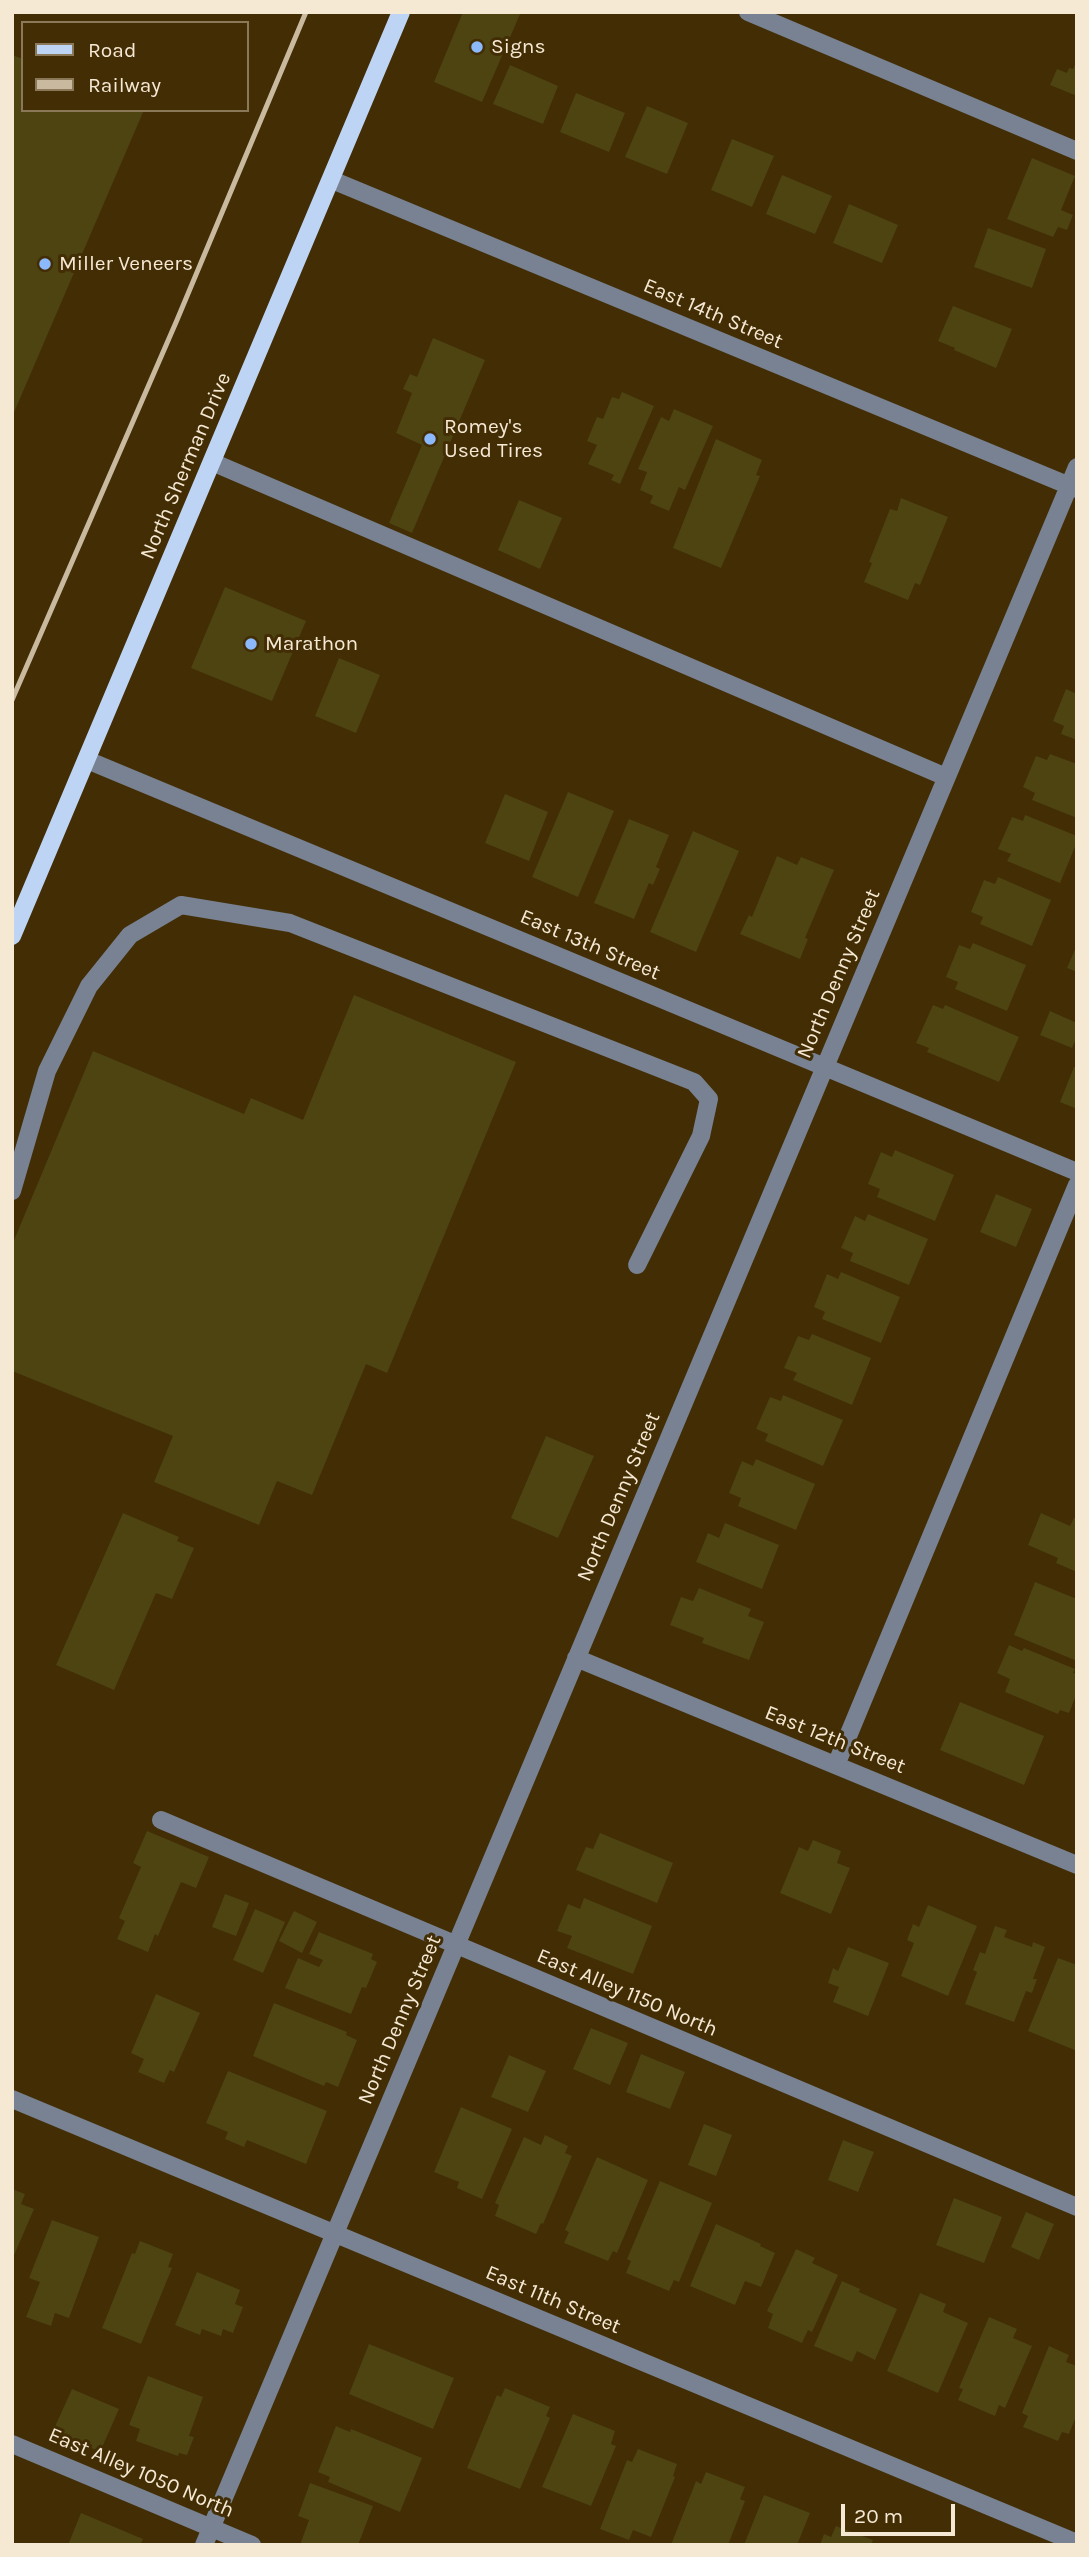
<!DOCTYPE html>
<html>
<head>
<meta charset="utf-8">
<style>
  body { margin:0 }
  #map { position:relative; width:1089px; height:2557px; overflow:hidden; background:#422d05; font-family:Karla,sans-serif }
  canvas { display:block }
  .frame { position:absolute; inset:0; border:14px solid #f6e9d4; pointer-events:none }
  .legend { position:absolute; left:21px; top:21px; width:228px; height:91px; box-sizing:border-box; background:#422d05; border:2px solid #8a7858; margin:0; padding:9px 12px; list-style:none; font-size:21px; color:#f6e9d4 }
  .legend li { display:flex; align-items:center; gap:14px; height:35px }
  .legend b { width:35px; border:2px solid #8a7858 }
  .scale { position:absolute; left:841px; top:2504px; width:114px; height:32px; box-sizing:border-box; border:4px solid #f6e9d4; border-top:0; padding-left:9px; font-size:21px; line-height:24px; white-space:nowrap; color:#f6e9d4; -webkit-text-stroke:5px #422d05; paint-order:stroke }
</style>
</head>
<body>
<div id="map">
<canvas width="1089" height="2557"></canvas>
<div class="frame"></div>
<ul class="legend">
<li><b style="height:9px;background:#bed4f5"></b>Road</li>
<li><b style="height:9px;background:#c8b99f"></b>Railway</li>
</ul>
<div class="scale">20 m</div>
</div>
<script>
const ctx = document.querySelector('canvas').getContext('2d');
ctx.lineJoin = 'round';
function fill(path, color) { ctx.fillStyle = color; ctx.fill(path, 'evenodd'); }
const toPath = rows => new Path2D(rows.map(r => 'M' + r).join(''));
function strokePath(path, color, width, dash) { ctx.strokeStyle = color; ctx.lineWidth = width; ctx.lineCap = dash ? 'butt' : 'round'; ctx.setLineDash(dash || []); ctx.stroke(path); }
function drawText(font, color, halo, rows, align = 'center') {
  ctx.font = font + ' Karla,sans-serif'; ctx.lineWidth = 6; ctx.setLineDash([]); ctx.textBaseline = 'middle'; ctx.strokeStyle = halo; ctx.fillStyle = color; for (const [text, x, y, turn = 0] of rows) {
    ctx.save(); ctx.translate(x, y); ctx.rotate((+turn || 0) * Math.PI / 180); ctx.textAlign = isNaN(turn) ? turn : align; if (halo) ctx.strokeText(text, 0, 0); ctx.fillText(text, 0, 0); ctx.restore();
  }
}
fill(toPath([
  [463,12,521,12,482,102,434,82],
  [12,55,23,59,23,110,144,110,12,417],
  [1077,61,1077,96,1050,85,1057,69,1067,73,1069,68,1073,69],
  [510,65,558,86,543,124,493,104],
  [576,93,625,113,609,152,560,132],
  [647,106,688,123,667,174,625,157],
  [732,139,774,156,752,207,711,190],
  [1032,158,1075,176,1061,210,1073,215,1067,230,1058,227,1053,237,1007,219],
  [782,175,832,196,815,234,766,214],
  [849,204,898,225,882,263,833,243],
  [988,228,1046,249,1032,288,974,267],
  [953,306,1012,329,996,368,954,350,955,348,938,341],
  [433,338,485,360,412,533,389,523,422,445,396,433,412,393,403,389,410,374,417,377],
  [622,392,654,406,620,484,611,480,614,475,588,464,597,445,587,441,597,417,603,419,612,397,619,399],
  [674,409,713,426,685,490,679,487,669,511,650,503,653,496,640,490,647,472,638,469,661,417,669,421],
  [716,439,762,460,756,475,760,476,721,568,673,548],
  [901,498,948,517,920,585,915,583,908,600,864,582,872,563,869,562,890,509,897,511],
  [519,500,562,518,540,569,498,550],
  [225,587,306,621,272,701,191,668],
  [339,658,380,675,356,733,315,716],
  [1066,689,1077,694,1077,740,1061,734,1064,726,1053,721],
  [1050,754,1077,764,1077,818,1032,800,1035,793,1023,787,1036,756,1047,760],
  [568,792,614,811,578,897,532,877],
  [505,794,548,812,529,861,485,843],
  [1025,815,1077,836,1077,842,1060,883,1007,861,1011,854,998,849,1012,817,1023,821],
  [629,819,669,835,656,867,660,869,653,885,649,883,634,919,594,903],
  [693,831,739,851,696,952,650,932],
  [777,856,797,865,801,857,834,870,805,938,808,939,800,959,740,934,749,915,752,917],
  [998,877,1051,900,1032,946,980,924,983,917,971,912,984,880,995,884],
  [973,943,1026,965,1007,1011,955,989,958,982,946,977,959,945,970,949],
  [1077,945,1077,972,1067,968],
  [354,995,516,1062,387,1373,366,1364,312,1495,277,1481,259,1525,154,1482,173,1436,12,1371,12,1245,93,1051,244,1114,251,1098,303,1120],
  [933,1005,943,1009,945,1005,1019,1037,999,1082,927,1052,929,1048,916,1043],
  [1050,1011,1077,1023,1077,1037,1072,1048,1040,1035],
  [1074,1067,1077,1068,1077,1109,1060,1102],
  [895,1150,954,1175,935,1221,877,1197,880,1189,868,1184,881,1152,892,1157],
  [996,1194,1032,1209,1016,1247,980,1232],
  [868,1214,928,1239,909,1285,850,1261,853,1253,841,1248,855,1216,865,1221],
  [841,1272,900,1297,881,1343,822,1319,825,1312,814,1307,827,1274,838,1279],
  [812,1334,871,1358,852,1405,793,1380,797,1373,784,1368,798,1336,809,1340],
  [783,1395,843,1420,823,1466,765,1441,768,1434,756,1429,770,1397,781,1401],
  [546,1436,594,1456,558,1538,511,1518],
  [756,1459,815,1484,796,1530,738,1506,741,1498,729,1493,742,1461,753,1466],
  [123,1513,179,1537,177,1541,194,1548,172,1599,156,1593,114,1690,56,1665],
  [1041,1513,1070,1526,1074,1518,1077,1519,1077,1572,1056,1563,1058,1558,1028,1545],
  [725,1523,779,1545,762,1589,696,1562,708,1533,719,1538],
  [1035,1582,1077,1599,1077,1661,1014,1635],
  [699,1588,751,1609,748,1616,764,1622,749,1660,702,1643,704,1638,670,1625,681,1597,693,1601],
  [1009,1645,1022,1651,1024,1648,1075,1669,1073,1673,1077,1674,1077,1693,1069,1713,1060,1710,1058,1714,1005,1692,1010,1679,997,1673],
  [960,1702,1044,1736,1024,1785,940,1750],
  [147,1831,209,1857,196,1888,181,1882,158,1936,155,1934,148,1952,117,1939,125,1921,119,1918,141,1867,133,1863],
  [600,1833,673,1863,657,1903,576,1870,586,1847,593,1849],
  [813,1840,841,1851,837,1863,850,1868,831,1914,780,1893,799,1847,808,1851],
  [225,1894,249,1903,236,1936,212,1927],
  [584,1898,652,1926,633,1974,567,1948,572,1936,557,1931,568,1904,580,1909],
  [928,1905,977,1926,948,1996,901,1976,914,1943,907,1940,913,1924,919,1927],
  [255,1909,285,1922,263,1973,233,1960],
  [294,1911,317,1922,302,1953,279,1941],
  [995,1926,1007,1930,1004,1937,1032,1947,1033,1942,1045,1947,1033,1979,1037,1979,1032,1993,1026,1991,1014,2022,965,2004,977,1972,973,1970,980,1952,985,1954],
  [319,1932,373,1954,371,1959,377,1962,366,1988,362,1987,351,2014,285,1988,298,1958,319,1967,323,1960,309,1954],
  [848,1947,889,1963,868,2016,833,2002,839,1987,828,1983,833,1968,838,1971],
  [1058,1958,1077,1965,1077,2051,1028,2031],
  [156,1994,200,2013,174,2072,170,2070,164,2083,138,2072,144,2059,131,2053],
  [274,2003,347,2032,346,2035,357,2040,338,2087,326,2082,324,2086,253,2056],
  [591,2028,628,2043,610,2085,573,2069],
  [641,2054,685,2072,670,2109,626,2092],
  [509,2055,546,2071,528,2112,491,2097],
  [228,2071,327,2111,306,2164,247,2140,244,2147,225,2139,228,2132,206,2123],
  [461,2107,512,2129,482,2199,457,2188,459,2182,434,2172],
  [704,2124,732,2135,716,2176,688,2165],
  [545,2135,568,2146,565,2153,572,2156,543,2224,541,2223,536,2234,495,2216,499,2205,495,2203,524,2137,541,2145],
  [843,2140,874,2152,858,2192,828,2180],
  [597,2157,648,2180,617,2253,613,2251,608,2261,564,2243,569,2232,565,2230],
  [660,2181,712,2203,679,2282,674,2280,669,2291,626,2273,631,2261,627,2259],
  [12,2189,25,2194,21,2204,34,2209,12,2260],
  [954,2198,1002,2217,984,2263,936,2245],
  [1026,2212,1054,2224,1039,2260,1011,2247],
  [52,2220,99,2237,69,2318,55,2313,51,2326,26,2317,40,2282,29,2278],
  [716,2224,761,2244,760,2246,775,2253,761,2287,745,2281,735,2305,690,2286],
  [140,2241,173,2254,168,2267,172,2268,141,2344,102,2328,132,2253,135,2254],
  [796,2249,815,2258,812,2263,838,2275,812,2332,808,2330,802,2343,768,2328,773,2314,767,2311],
  [197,2272,240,2290,235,2304,243,2307,233,2333,223,2329,221,2336,202,2329,200,2335,175,2325],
  [842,2281,860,2289,859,2292,897,2309,875,2360,857,2351,852,2362,814,2346],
  [920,2293,946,2304,943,2312,968,2323,938,2393,887,2371],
  [989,2317,1017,2329,1013,2338,1032,2346,1005,2408,999,2405,995,2416,958,2400,963,2389,959,2388],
  [369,2344,454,2378,433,2429,349,2394],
  [1049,2346,1069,2355,1066,2362,1077,2366,1077,2414,1069,2434,1062,2432,1058,2441,1023,2427,1028,2416,1022,2413],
  [148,2376,203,2397,189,2436,194,2437,187,2455,179,2453,178,2456,136,2441,140,2429,129,2425],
  [505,2388,550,2407,546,2416,550,2418,520,2489,467,2468,497,2395,501,2397],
  [72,2389,119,2409,100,2452,53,2431],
  [573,2414,615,2431,611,2444,616,2446,591,2506,542,2487],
  [336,2426,350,2432,351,2429,422,2458,400,2512,328,2482,330,2477,318,2472],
  [638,2449,677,2464,673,2476,675,2477,651,2537,633,2530,629,2540,600,2529,627,2460,632,2462],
  [706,2472,745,2487,740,2499,745,2501,728,2545,671,2545,696,2481,701,2484],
  [310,2483,373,2506,358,2545,300,2545,309,2520,298,2516],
  [764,2495,810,2513,797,2545,744,2545],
  [81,2513,143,2539,141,2543,146,2545,68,2545],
  [836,2526,873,2540,871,2545,820,2545,824,2534,831,2537]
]), '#4d4412');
strokePath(toPath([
  [748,12,1077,151],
  [332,180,1077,489],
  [212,462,946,777],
  [87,760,1077,1172],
  [12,1191,47,1071,89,986,130,935,181,905,290,923,694,1082,709,1099,701,1136,637,1265],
  [576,1658,1077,1865],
  [836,1765,1077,1185],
  [161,1820,1077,2207],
  [12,2099,1077,2543],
  [12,2444,252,2545],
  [204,2545,1077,467]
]), '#788292', 18);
strokePath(toPath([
  [12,936,401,12]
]), '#bed4f5', 18);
strokePath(toPath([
  [12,700,177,320,306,12]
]), '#c8b99f', 5);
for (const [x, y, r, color] of [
  [477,47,7,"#8cb9fc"],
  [45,264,7,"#8cb9fc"],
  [430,439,7,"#8cb9fc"],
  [251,644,7,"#8cb9fc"]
]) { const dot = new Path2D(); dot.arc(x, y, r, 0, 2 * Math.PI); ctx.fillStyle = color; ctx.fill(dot); strokePath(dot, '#422d05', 2.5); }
drawText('21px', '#f6e9d4', '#422d05', [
  ["Signs",491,47],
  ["Miller Veneers",59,264],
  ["Romey's",444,427],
  ["Used Tires",444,451],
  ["Marathon",265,644]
], 'left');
drawText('21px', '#f6e9d4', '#422d05', [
  ["East 14th Street",713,314,23],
  ["North Sherman Drive",186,466,-67],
  ["East 13th Street",590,945,23],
  ["North Denny Street",839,974,-67],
  ["North Denny Street",619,1497,-67],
  ["East 12th Street",835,1740,22],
  ["East Alley 1150 North",627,1993,23],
  ["North Denny Street",400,2020,-67],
  ["East 11th Street",553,2300,23],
  ["East Alley 1050 North",141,2473,23]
]);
</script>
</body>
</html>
